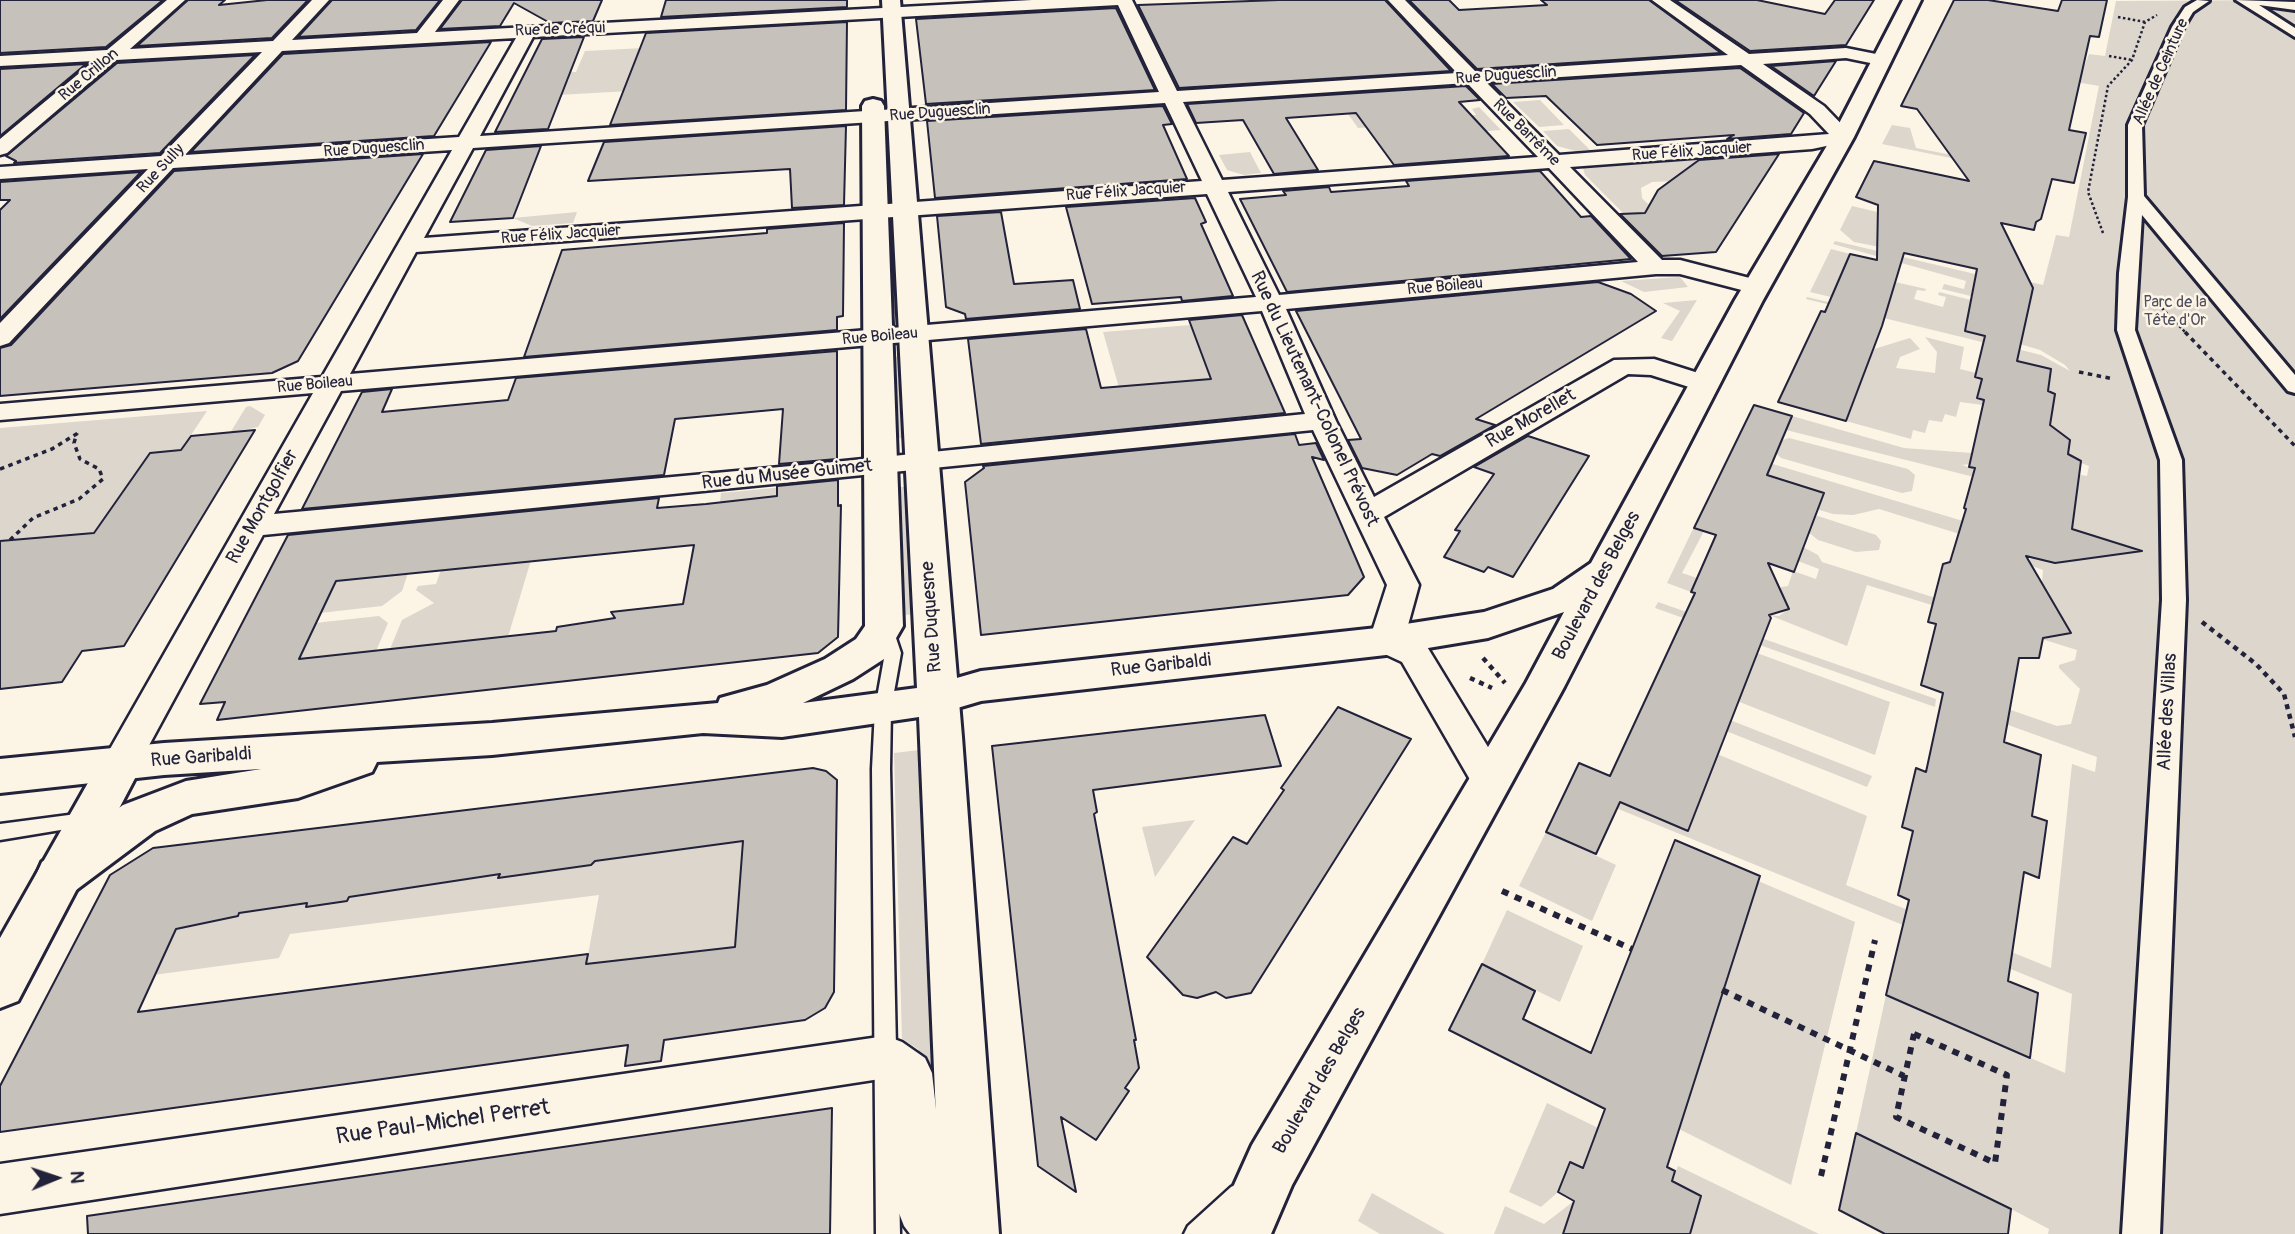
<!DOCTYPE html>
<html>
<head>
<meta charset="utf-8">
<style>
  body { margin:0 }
  #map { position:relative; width:2295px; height:1234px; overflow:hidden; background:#fcf5e5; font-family:Pangolin,sans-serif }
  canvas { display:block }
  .north { position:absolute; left:21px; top:1143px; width:70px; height:70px; -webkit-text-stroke:5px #fcf5e5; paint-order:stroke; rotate:88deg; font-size:19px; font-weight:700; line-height:28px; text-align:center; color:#22223b }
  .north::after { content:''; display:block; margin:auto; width:24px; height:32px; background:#22223b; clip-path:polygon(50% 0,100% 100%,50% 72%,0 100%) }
</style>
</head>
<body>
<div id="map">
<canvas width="2295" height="1234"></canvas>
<div class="north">N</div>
</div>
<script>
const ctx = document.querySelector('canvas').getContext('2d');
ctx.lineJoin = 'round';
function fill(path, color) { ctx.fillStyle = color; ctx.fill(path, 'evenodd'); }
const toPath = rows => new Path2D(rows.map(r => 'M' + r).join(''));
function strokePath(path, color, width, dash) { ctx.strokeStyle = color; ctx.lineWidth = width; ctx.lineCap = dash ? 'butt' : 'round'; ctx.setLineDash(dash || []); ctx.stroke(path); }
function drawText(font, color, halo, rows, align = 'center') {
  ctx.font = font + ' Pangolin,sans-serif'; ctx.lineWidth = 5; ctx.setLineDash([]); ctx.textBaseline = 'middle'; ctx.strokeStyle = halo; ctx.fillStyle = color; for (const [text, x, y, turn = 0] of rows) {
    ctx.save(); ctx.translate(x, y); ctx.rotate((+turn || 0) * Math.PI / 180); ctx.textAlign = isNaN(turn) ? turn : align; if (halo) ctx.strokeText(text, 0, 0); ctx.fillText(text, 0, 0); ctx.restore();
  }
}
fill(toPath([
  [2295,0,2295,1234,2048,1234,2049,1229,2011,1209,1856,1133,1886,995,2065,1073,2072,994,1567,788,1570,781,1683,828,1717,754,1867,816,1846,885,2051,968,2072,764,2095,772,2097,757,1975,713,1979,699,2057,726,2071,724,2080,689,2059,668,2059,665,2075,660,2077,650,1867,585,1847,646,1769,615,1779,616,1789,609,1785,601,1777,597,1781,587,1788,586,1793,571,1816,579,1819,569,1798,561,1803,547,1818,555,1822,562,1942,600,2066,628,2060,614,2040,607,2043,570,2029,565,2033,548,2081,560,2091,558,2095,540,2088,534,2060,525,2070,473,2087,476,2089,466,2068,458,2070,441,2062,434,1983,405,1960,402,1956,417,1945,414,1942,422,1929,420,1925,433,1913,430,1911,439,1846,421,1874,349,1910,338,1920,349,1900,357,1896,368,1935,373,1937,352,1925,337,1964,347,1960,369,1976,373,1974,377,1982,379,1978,398,2051,418,2055,394,2048,392,2051,370,1981,351,1982,342,1806,299,1807,297,1879,314,1895,282,1926,289,1925,291,1917,290,1914,299,1943,307,1946,297,1938,295,1939,292,1971,300,1973,309,1969,309,1968,313,2009,342,2009,347,2041,355,2070,371,2065,365,2040,350,2020,344,2031,296,1975,297,1942,289,1944,284,1964,289,1966,281,1833,244,1835,241,2009,282,2009,277,2043,285,2056,235,2069,237,2099,86,1985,66,2031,66,2082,72,2089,54,2105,56,2116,1],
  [644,48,629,91,558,95,569,79,566,78,569,72,576,72,585,51],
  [1540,100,1564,125,1539,127,1513,102],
  [1479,107,1501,130,1451,134,1420,123,1358,128,1348,114,1372,112,1398,120,1476,115,1472,109],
  [1892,125,1910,128,1916,148,2023,169,2035,175,1882,144],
  [1569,129,1590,150,1576,151,1557,146,1543,131],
  [1250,152,1261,173,1244,175,1227,170,1219,155],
  [1695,160,1704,167,1674,181,1652,182,1641,188,1642,198,1647,203,1672,220,1642,213,1624,214,1585,175,1583,168],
  [1852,206,1944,228,1880,247,1854,242,1840,230],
  [577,212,573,223,532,226,513,218],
  [889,224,895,224,899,314,892,314],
  [1831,249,1850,254,1831,297,1810,292],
  [1680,277,1688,287,1644,292,1621,281],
  [1697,300,1672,341,1661,338,1680,311,1663,303],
  [1191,325,1211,379,1134,386,1130,426,1103,332],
  [901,356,905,438,897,438,894,357],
  [250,406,265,415,258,427,230,433,246,407],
  [207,411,181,450,150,453,119,497,150,495,0,618,0,428],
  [1792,416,1904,448,1972,453,1970,464,1962,465,1975,469,1974,477,1786,430],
  [1789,438,1908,469,1915,475,1912,491,1902,493,1781,458,1776,453,1783,440],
  [1766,462,1963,521,1992,544,1879,509,1853,515,1833,514,1749,489,1824,493,1762,474],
  [816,484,815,493,720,502,721,493],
  [900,487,907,487,914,614,905,615],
  [1818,516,1876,535,1881,541,1879,550,1856,552,1818,540,1807,531,1812,517],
  [1694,527,1704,531,1682,573,1697,578,1691,592,1667,583],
  [531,560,508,637,390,649,402,620,434,603,416,590,418,586,436,584,441,570],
  [408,573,402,591,382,606,320,613,335,581],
  [1658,602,1936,699,1935,707,1655,608],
  [379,616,388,623,376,651,299,659,315,623],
  [1757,653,1890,702,1875,755,1737,701],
  [1730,720,1872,776,1867,787,1726,731],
  [920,750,936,1082,924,1083,923,1063,918,1049,902,1039,894,753],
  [1195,820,1155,877,1142,827],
  [1546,832,1616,865,1592,921,1519,886],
  [744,839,735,953,724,948,586,966,599,895,290,934,279,958,146,976,172,919,233,914,435,884,436,882],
  [1758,881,1855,922,1791,1185,1679,1129],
  [1507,910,1583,946,1560,1002,1482,964],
  [1547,1103,1631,1144,1583,1168,1570,1162,1558,1192,1541,1207,1509,1192],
  [1678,1166,1819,1234,1690,1234,1701,1196,1672,1181],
  [1372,1193,1445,1234,1380,1234,1358,1221],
  [1574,1201,1563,1234,1494,1234,1505,1206,1544,1224]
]), '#dcd6cc');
const building = toPath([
  [0,0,163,0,106,47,0,53,0,0],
  [188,0,225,0,219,5,267,0,308,0,272,38,137,46,188,0],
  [332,0,440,0,416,30,298,37,332,0],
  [462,0,602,0,593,21,550,23,514,3,500,26,440,29,462,0],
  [666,0,847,0,847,7,661,17,666,0],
  [1279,0,1385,0,1451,71,1179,88,1138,5,1279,0],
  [1409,0,1449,0,1459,10,1547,5,1541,0,1649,0,1721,53,1477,69,1409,0],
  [1675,0,1757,0,1825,14,1835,0,1874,0,1846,45,1750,51,1675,0],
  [1954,0,1988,0,2058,11,2062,0,2107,0,2099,37,2090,36,2069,130,2086,133,2074,183,2052,179,2041,219,2036,222,2034,230,2001,223,2033,288,2017,361,2051,369,2048,391,2055,394,2050,425,2070,440,2068,454,2081,461,2072,529,2142,551,2055,563,2026,556,2071,633,2043,638,2039,658,2019,658,2004,742,2041,755,2032,816,2047,821,2039,878,2024,872,2008,981,2038,993,2030,1058,1886,995,1909,900,1898,895,1913,831,1902,827,1916,768,1926,772,1943,693,1921,685,1936,624,1928,622,1943,564,1950,562,1966,509,1964,508,1975,468,1969,467,1984,400,1977,398,1982,379,1975,377,1985,336,1965,331,1977,269,1904,253,1882,326,1846,421,1778,402,1821,311,1825,312,1850,254,1877,260,1878,205,1856,197,1874,161,1969,181,1917,109,1901,106,1954,0],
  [1116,8,1155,90,926,104,916,19,1116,8],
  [847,22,846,110,610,125,646,33,847,22],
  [584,37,548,129,495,132,542,39,584,37],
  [491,42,434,136,191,152,283,54,491,42],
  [255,55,160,153,14,163,16,161,6,156,117,63,255,55],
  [1836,61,1814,96,1771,66,1836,61],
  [86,64,0,136,0,69,86,64],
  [1740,68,1804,113,1791,134,1727,139,1734,135,1597,145,1546,96,1506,98,1492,84,1740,68],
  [1466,86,1480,100,1459,102,1509,156,1394,165,1356,113,1286,118,1318,170,1274,174,1243,120,1196,123,1187,104,1466,86],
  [1163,106,1172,124,1163,125,1187,179,935,198,927,121,1163,106],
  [846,126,844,205,792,208,790,169,588,181,604,142,846,126],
  [541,146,513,218,450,222,486,150,541,146],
  [423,154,298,361,272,373,0,396,0,348,11,345,174,171,423,154],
  [1779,154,1716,252,1662,256,1620,214,1645,213,1658,190,1699,160,1779,154],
  [1540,171,1581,217,1591,216,1631,259,1287,292,1240,199,1286,195,1283,191,1329,187,1331,192,1409,186,1406,181,1540,171],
  [141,172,0,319,0,210,10,200,0,200,0,182,141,172],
  [1195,198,1206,222,1201,224,1233,296,1182,301,1181,297,1092,304,1066,207,1195,198],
  [1001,212,1014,284,1073,280,1080,309,966,319,965,314,946,307,937,216,1001,212],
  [844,223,843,316,837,317,837,330,524,357,562,250,767,233,767,229,844,223],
  [1598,282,1631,294,1656,311,1476,419,1495,425,1440,456,1432,454,1397,475,1362,468,1348,440,1361,439,1296,311,1598,282],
  [1242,315,1285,413,981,444,968,339,1086,329,1101,388,1211,379,1189,320,1242,315],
  [837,351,837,459,779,464,783,409,675,419,664,475,302,509,362,392,392,389,382,412,508,400,516,378,837,351],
  [1754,405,1792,416,1767,475,1824,493,1794,572,1768,563,1789,609,1769,615,1771,618,1688,831,1620,802,1596,854,1546,832,1579,763,1610,776,1695,593,1691,592,1716,535,1694,528,1754,405],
  [255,430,124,646,82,651,62,682,0,689,0,541,94,533,150,453,181,450,191,436,255,430],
  [1295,434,1299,445,1316,443,1324,460,1312,457,1364,577,1348,595,981,635,965,482,984,468,983,466,1295,434],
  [1528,436,1589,456,1513,577,1488,567,1484,572,1444,557,1460,531,1455,530,1494,474,1474,467,1528,436],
  [838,480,838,506,841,505,838,637,818,653,217,720,225,702,200,704,288,535,659,498,657,508,706,504,777,496,777,486,838,480],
  [694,545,683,604,611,612,615,618,557,627,556,631,299,659,336,581,694,545],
  [1338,707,1411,739,1251,993,1226,998,1216,992,1197,998,1183,995,1147,957,1233,837,1247,844,1284,790,1281,788,1338,707],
  [1265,715,1281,766,1093,790,1097,812,1094,814,1136,1040,1134,1040,1139,1068,1125,1088,1129,1091,1096,1140,1061,1117,1076,1192,1038,1166,992,746,1265,715],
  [813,768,826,771,837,780,834,992,825,1008,805,1020,664,1040,661,1061,625,1066,628,1045,0,1132,0,1086,110,875,153,848,813,768],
  [743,841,735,947,586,964,588,954,138,1012,176,929,238,916,239,913,307,903,306,907,347,901,349,897,500,874,498,878,591,865,595,861,743,841],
  [1675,840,1760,876,1667,1167,1675,1171,1672,1181,1701,1196,1690,1234,1563,1234,1574,1201,1558,1192,1570,1162,1583,1168,1605,1109,1449,1030,1482,964,1535,991,1523,1019,1591,1053,1675,840],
  [832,1108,830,1234,88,1234,87,1216,832,1108],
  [1856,1133,2011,1209,2008,1234,1885,1234,1839,1210,1856,1133]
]);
fill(building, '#c6c1bb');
strokePath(building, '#22223b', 2);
const service = toPath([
  [884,621,892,626,901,653,891,709,890,769,900,1234,876,1234,872,769,875,709,885,653,876,626,884,621],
  [84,813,91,815,93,820,91,825,0,840,0,824,84,813],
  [1239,1183,1247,1187,1251,1195,1247,1203,1214,1234,1184,1234,1188,1226,1231,1187,1239,1183]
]);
const pedestrian = toPath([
  [2197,0,2209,1,2193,12,2184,27,2142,125,2144,196,2295,375,2295,393,2288,391,2142,215,2135,330,2182,460,2186,600,2160,1234,2122,1234,2162,600,2160,460,2117,330,2119,273,2128,197,2128,125,2172,27,2185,7,2197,0],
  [2236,0,2295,2,2295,10,2259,5,2295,28,2295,37,2236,0]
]);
const minor = toPath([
  [167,0,185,0,130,49,273,41,312,0,329,0,292,40,417,33,443,0,459,0,435,32,1032,0,1132,0,1177,91,1457,73,1388,0,1405,0,1476,72,1728,55,1652,0,1670,0,1749,54,1846,48,1886,56,1889,60,1880,65,1846,58,1763,64,1824,106,1850,133,1853,137,1850,141,1812,149,1570,167,1662,260,1680,260,1765,282,1769,287,1765,292,1757,294,1680,274,1656,274,1286,309,1336,421,1374,497,1614,360,1654,359,1714,378,1718,384,1714,390,1705,392,1651,375,1628,374,1384,517,1419,585,1405,636,1426,645,1508,780,1502,790,1489,795,1476,790,1402,662,1374,649,1369,641,1387,585,1313,430,263,535,134,773,121,777,108,773,102,763,313,393,0,420,0,404,322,377,452,150,173,168,9,343,0,346,0,323,148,169,0,179,0,167,161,156,262,52,116,60,7,153,0,155,0,139,94,61,0,66,0,56,107,50,167,0],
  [1118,5,1159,92,480,136,533,37,1118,5],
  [516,38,459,137,185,155,282,51,516,38],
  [1741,65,1810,114,1829,134,1559,155,1486,82,1741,65],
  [1467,83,1538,157,1222,180,1183,102,1467,83],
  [1165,103,1202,181,424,238,473,148,1165,103],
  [1549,168,1638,262,1279,295,1228,192,1549,168],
  [1207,194,1256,297,350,374,416,252,1207,194],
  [1262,311,1305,414,834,462,274,514,341,391,1262,311],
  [886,1036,902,1042,925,1058,932,1073,946,1199,958,1216,965,1234,910,1234,904,1226,897,1208,887,1084,880,1079,0,1214,0,1164,886,1036]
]);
const secondary = toPath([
  [1903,0,1921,0,1854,137,1763,300,1564,687,1292,1185,1271,1234,1212,1234,1252,1145,1526,683,1564,612,1488,638,1386,655,981,701,937,714,922,710,916,699,922,688,981,671,1386,627,1484,612,1553,589,1591,563,1735,300,1832,137,1903,0],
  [121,746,136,751,143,763,18,1001,0,1008,0,938,106,751,121,746]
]);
const primary = toPath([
  [882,0,900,0,962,737,999,1234,941,1234,919,717,782,737,703,733,492,755,377,762,372,772,298,798,192,814,155,831,76,890,59,896,42,890,36,876,42,862,123,805,186,781,261,769,164,775,0,793,0,759,164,743,492,723,718,703,720,698,767,685,825,659,856,639,865,626,862,106,865,101,873,99,881,101,884,106,903,626,884,659,853,679,803,703,917,688,882,0]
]);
strokePath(service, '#22223b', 5);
strokePath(pedestrian, '#22223b', 6);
strokePath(minor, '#22223b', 5);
strokePath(secondary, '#22223b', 6);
strokePath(primary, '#22223b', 6);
strokePath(toPath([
  [2118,17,2145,22],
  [2109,56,2132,60],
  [2103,233,2088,192,2108,86,2132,60,2145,22,2157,15],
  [2155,301,2187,334]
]), '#22223b', 2.5, [2.5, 2.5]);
strokePath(toPath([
  [2185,332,2295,446],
  [2079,372,2114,379],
  [0,469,52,449,78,433],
  [10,540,33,518,79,499,103,479,99,469,80,459,74,443,77,433]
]), '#22223b', 3.5, [4.5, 4.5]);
strokePath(toPath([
  [2202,622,2256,664,2284,694,2295,737],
  [1483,658,1505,683],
  [1470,678,1492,688]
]), '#22223b', 4.5, [5, 5]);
strokePath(toPath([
  [1502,891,1632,949],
  [1722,990,1904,1076],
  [1914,1034,2007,1075,1995,1163,1896,1117,1914,1034],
  [1821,1176,1875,940]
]), '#22223b', 6, [7, 7]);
fill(service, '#fcf5e5');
fill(pedestrian, '#fcf5e5');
fill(minor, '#fcf5e5');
fill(secondary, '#fcf5e5');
fill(primary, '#fcf5e5');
drawText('16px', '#22223b', '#fcf5e5', [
  ["Rue de Créqui",560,30,-2],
  ["Allée de Ceinture",2161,72,-66],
  ["Rue Crillon",89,75,-40],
  ["Rue Duguesclin",1506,76,-4],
  ["Rue Duguesclin",940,113,-4],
  ["Rue Barrême",1526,133,45],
  ["Rue Duguesclin",374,149,-4],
  ["Rue Félix Jacquier",1692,152,-4],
  ["Rue Sully",161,169,-47],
  ["Rue Félix Jacquier",1126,192,-4],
  ["Rue Félix Jacquier",561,235,-4],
  ["Rue Boileau",1445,287,-5],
  ["Rue Boileau",880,337,-5],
  ["Rue Boileau",315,385,-5]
]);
drawText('16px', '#504f5f', '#fcf5e5', [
  ["Parc de la",2175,303],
  ["Tête d'Or",2175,321]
]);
drawText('19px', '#22223b', '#fcf5e5', [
  ["Rue du Lieutenant-Colonel Prévost",1314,399,65],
  ["Rue Morellet",1531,419,-30],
  ["Rue du Musée Guimet",787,475,-6],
  ["Rue Montgolfier",263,507,-61],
  ["Boulevard des Belges",1597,586,-62],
  ["Rue Duquesne",932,617,-94],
  ["Rue Garibaldi",1161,666,-6],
  ["Allée des Villas",2168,712,-87],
  ["Rue Garibaldi",201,758,-4],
  ["Boulevard des Belges",1320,1081,-60]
]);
drawText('23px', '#22223b', '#fcf5e5', [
  ["Rue Paul-Michel Perret",443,1123,-8]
]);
</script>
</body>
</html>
